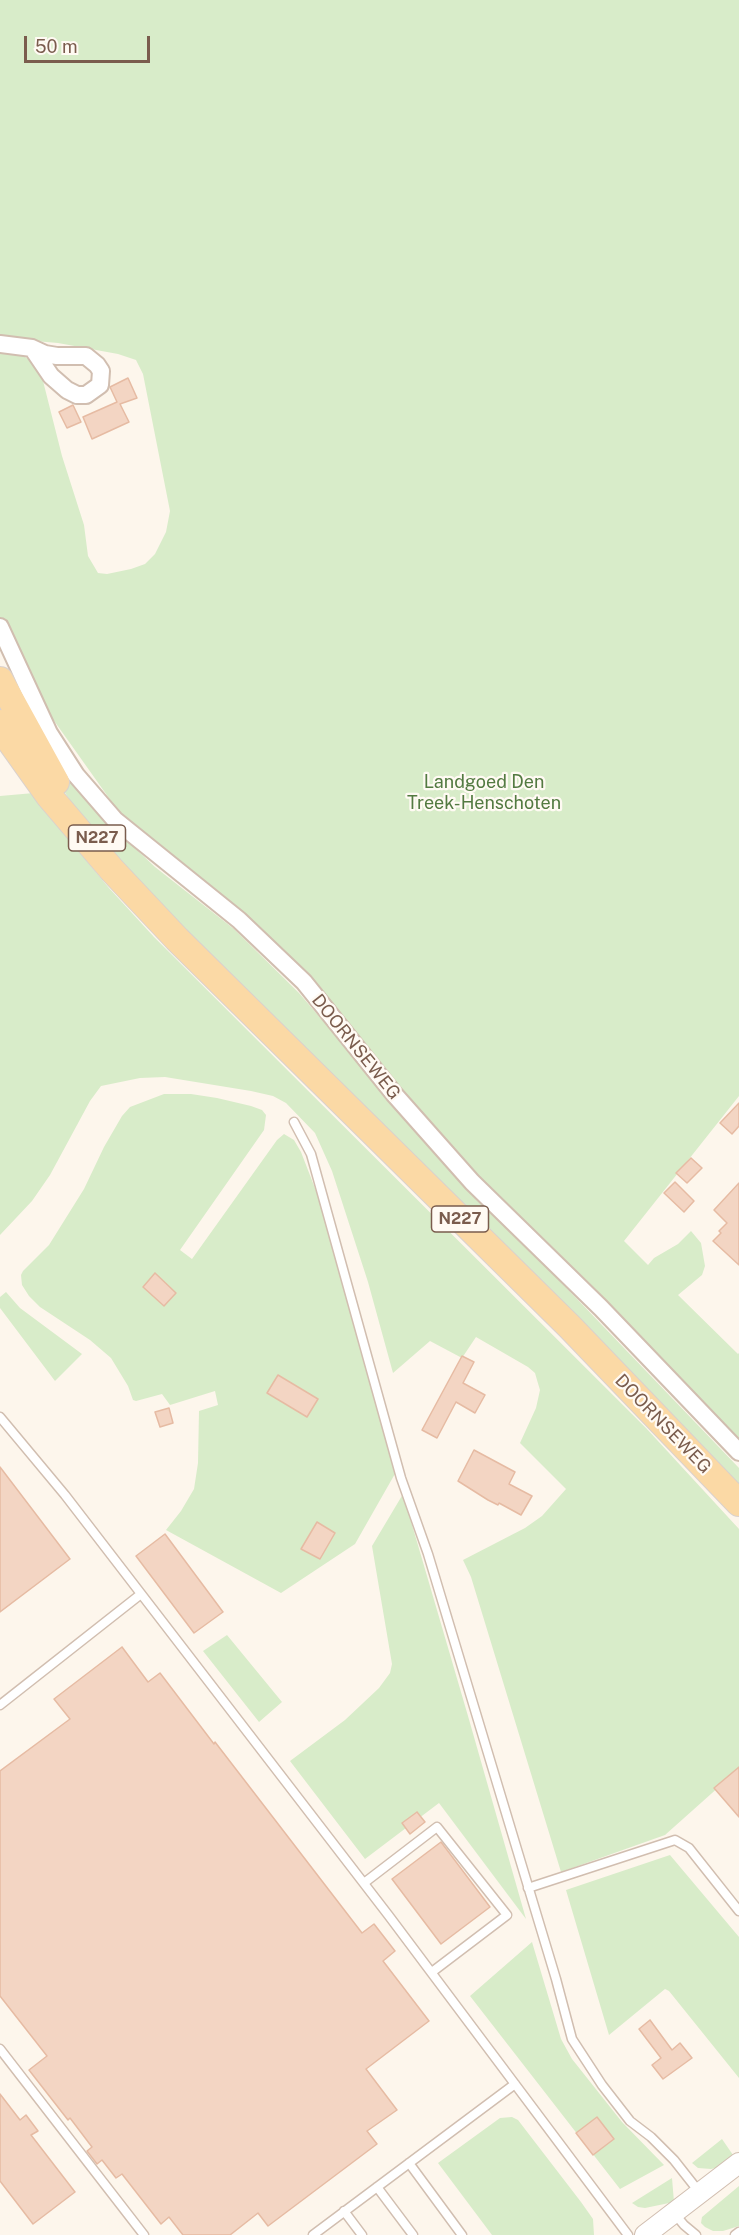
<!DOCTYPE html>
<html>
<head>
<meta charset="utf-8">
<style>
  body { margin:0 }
  #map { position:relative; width:739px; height:2235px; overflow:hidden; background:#fdf6ec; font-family:"Public Sans",sans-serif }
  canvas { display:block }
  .scale { position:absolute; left:24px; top:36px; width:126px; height:27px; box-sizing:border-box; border:3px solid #7a5c4d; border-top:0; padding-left:8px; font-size:18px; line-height:21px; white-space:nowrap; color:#7a5c4d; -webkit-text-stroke:4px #fffaf3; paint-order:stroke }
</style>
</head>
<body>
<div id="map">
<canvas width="739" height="2235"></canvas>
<div class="scale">50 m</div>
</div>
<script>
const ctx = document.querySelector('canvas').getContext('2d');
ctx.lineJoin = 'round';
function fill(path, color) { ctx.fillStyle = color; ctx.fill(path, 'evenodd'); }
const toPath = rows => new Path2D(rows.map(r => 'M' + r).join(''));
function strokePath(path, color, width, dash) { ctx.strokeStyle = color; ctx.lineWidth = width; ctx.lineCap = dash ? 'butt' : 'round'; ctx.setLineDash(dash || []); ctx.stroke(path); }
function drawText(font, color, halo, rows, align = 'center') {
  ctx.font = font + ' "Public Sans",sans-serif'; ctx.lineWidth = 4.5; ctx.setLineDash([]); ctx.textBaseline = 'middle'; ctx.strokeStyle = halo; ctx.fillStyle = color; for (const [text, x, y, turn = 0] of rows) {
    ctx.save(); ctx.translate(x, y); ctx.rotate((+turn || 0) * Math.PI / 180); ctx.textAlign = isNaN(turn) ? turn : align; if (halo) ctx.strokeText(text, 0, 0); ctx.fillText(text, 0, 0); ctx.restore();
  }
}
fill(toPath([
  [0,0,739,0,739,1096,624,1241,648,1265,654,1258,678,1244,691,1231,701,1243,705,1266,702,1275,678,1295,738,1354,739,1353,739,1446,442,1141,351,1027,311,981,140,836,116,808,45,708,0,624,0,350,18,353,30,360,41,373,62,456,84,525,88,556,98,573,107,574,131,569,145,564,155,554,166,532,170,511,143,374,136,360,118,354,58,343,0,338],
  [20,726,79,788,118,832,155,867,234,929,299,993,382,1090,486,1204,739,1468,739,1493,187,939,78,812],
  [34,793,60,829,109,888,154,937,646,1428,739,1529,739,1769,665,1835,561,1872,471,1577,463,1560,525,1528,542,1516,566,1489,520,1443,536,1408,540,1390,537,1380,535,1373,528,1367,476,1337,462,1358,430,1341,393,1373,368,1282,332,1171,315,1133,286,1103,273,1096,251,1091,165,1077,140,1078,101,1086,90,1101,50,1175,32,1201,0,1235,0,796],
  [164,1094,191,1094,217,1098,251,1106,262,1110,266,1115,264,1130,180,1250,192,1259,277,1140,284,1134,294,1140,301,1152,318,1196,396,1472,355,1544,281,1593,166,1530,181,1511,194,1489,198,1463,199,1411,218,1405,215,1391,170,1405,162,1394,136,1401,133,1400,128,1386,111,1358,90,1340,40,1307,29,1296,22,1285,21,1275,23,1271,49,1245,84,1189,104,1147,122,1116,130,1107],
  [6,1292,20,1308,82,1354,55,1381,0,1308,0,1297],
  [403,1494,468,1716,526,1919,439,1803,365,1859,290,1761,345,1720,379,1688,390,1673,392,1664,372,1546],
  [227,1635,282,1702,259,1722,203,1651],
  [670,1855,739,1937,739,2078,669,1991,665,1989,609,2035,566,1890],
  [532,1942,561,2039,572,2059,622,2122,664,2165,620,2189,470,1996],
  [512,2117,518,2120,581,2202,593,2219,594,2235,492,2235,438,2163,500,2118],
  [722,2139,733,2155,730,2159,720,2167,711,2169,698,2168,692,2163],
  [672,2178,674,2202,645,2208,638,2207,632,2203],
  [739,2186,739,2226,723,2231,713,2231,705,2227,701,2223,702,2217]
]), '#d8ecc9');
const building = toPath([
  [128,378,137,398,120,404,129,422,92,439,83,417,117,402,110,387,128,378],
  [73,405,81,422,67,428,59,412,73,405],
  [739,1103,739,1126,732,1134,720,1123,739,1103],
  [691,1158,702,1168,687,1183,676,1173,691,1158],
  [675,1182,694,1201,684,1212,664,1193,675,1182],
  [739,1183,739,1265,713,1241,721,1233,719,1231,727,1223,714,1210,739,1183],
  [155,1273,176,1293,164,1306,143,1287,155,1273],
  [462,1356,474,1362,463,1383,485,1395,475,1413,456,1402,437,1438,422,1430,462,1356],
  [278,1375,318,1399,307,1417,267,1393,278,1375],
  [169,1408,173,1423,160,1427,155,1412,169,1408],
  [474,1450,515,1472,509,1484,532,1496,521,1515,499,1503,498,1505,488,1500,458,1481,474,1450],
  [0,1467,70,1559,0,1612,0,1467],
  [317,1522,335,1533,320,1559,301,1549,317,1522],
  [165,1534,223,1612,194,1633,136,1556,165,1534],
  [122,1647,148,1682,160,1673,214,1744,215,1742,362,1933,374,1924,395,1951,383,1961,429,2021,366,2069,397,2110,367,2131,377,2144,268,2226,258,2213,230,2235,183,2235,169,2217,161,2224,122,2174,116,2178,102,2160,97,2164,87,2151,92,2147,70,2118,68,2120,29,2070,47,2056,0,1996,0,1771,70,1719,54,1699,122,1647],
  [739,1767,739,1817,714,1788,739,1767],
  [417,1812,425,1822,410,1834,402,1823,417,1812],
  [441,1842,490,1907,441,1944,392,1879,441,1842],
  [650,2020,672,2050,680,2043,692,2058,663,2079,652,2065,661,2058,639,2029,650,2020],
  [0,2094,20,2120,26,2115,38,2131,31,2135,75,2192,33,2224,0,2181,0,2094],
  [597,2117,614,2139,593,2155,576,2133,597,2117]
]);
fill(building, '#f3d5c3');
strokePath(building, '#e6bba3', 1.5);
const service = toPath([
  [294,1122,311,1154,401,1478,428,1554,556,1979,572,2039,602,2085,630,2121,651,2137,674,2160,700,2193],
  [0,1417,65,1495,389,1916,628,2235],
  [0,1705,141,1594],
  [364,1883,437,1827,507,1915,432,1972],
  [528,1888,675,1840,689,1848,739,1911],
  [0,2049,144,2235],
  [409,2163,462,2235],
  [377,2187,413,2235],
  [344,2211,362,2235],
  [674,2213,684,2225,696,2235],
  [313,2235,515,2084],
  [735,2235,739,2232]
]);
const minor = toPath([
  [0,344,32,348,45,354,57,356,86,356,97,365,101,371,100,385,86,395,77,395,67,390,51,376,32,348],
  [0,627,49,733,76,775,115,820,239,920,304,982,394,1094,472,1182,601,1308,739,1452]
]);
const tertiary = toPath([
  [645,2235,739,2163]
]);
const primary = toPath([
  [0,680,56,782],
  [0,723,5,734,49,796,112,870,177,939,570,1327,739,1503]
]);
strokePath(service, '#d1beb0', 11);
strokePath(minor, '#d1beb0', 20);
strokePath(tertiary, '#d1beb0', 22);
strokePath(primary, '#dad1cd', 28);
strokePath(service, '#fff', 8);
strokePath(minor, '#fff', 16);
strokePath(tertiary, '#fff', 20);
strokePath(primary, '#fbd9a5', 26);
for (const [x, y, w] of [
  [97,838,57],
  [460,1219,57]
]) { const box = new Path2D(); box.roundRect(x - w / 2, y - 13, w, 26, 4.5); ctx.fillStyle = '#fffaf3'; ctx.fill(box); strokePath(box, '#7a5c4d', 1.5); }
drawText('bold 16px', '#7a5c4d', null, [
  ["N227",97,838],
  ["N227",460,1219]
]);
drawText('18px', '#537a41', '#fffaf3', [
  ["Landgoed Den",484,782],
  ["Treek-Henschoten",484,803]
]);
drawText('18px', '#7a5c4d', '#fffaf3', [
  ["DOORNSEWEG",356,1047,51],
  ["DOORNSEWEG",663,1424,46]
]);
</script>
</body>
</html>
